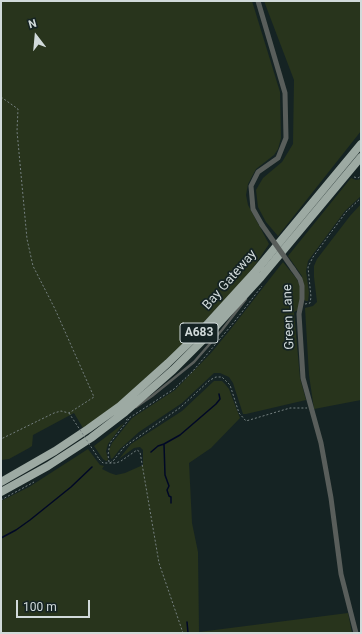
<!DOCTYPE html>
<html>
<head>
<meta charset="utf-8">
<style>
  body { margin:0 }
  #map { position:relative; width:362px; height:634px; overflow:hidden; background:#152323; font-family:Roboto,sans-serif }
  canvas { display:block }
  .frame { position:absolute; inset:0; border:2px solid #d1dada; pointer-events:none }
  .north { position:absolute; left:16px; top:16px; width:40px; height:40px; -webkit-text-stroke:3px #152323; paint-order:stroke; rotate:344deg; font-size:11px; font-weight:700; line-height:16px; text-align:center; color:#d1dada }
  .north::after { content:''; display:block; margin:auto; width:14px; height:18px; background:#d1dada; clip-path:polygon(50% 0,100% 100%,50% 72%,0 100%) }
  .scale { position:absolute; left:16px; top:600px; width:74px; height:18px; box-sizing:border-box; border:2px solid #d1dada; border-top:0; padding-left:5px; font-size:12px; line-height:14px; white-space:nowrap; color:#d1dada; -webkit-text-stroke:3px #152323; paint-order:stroke }
</style>
</head>
<body>
<div id="map">
<canvas width="362" height="634"></canvas>
<div class="frame"></div>
<div class="north">N</div>
<div class="scale">100 m</div>
</div>
<script>
const ctx = document.querySelector('canvas').getContext('2d');
ctx.lineJoin = 'round';
function fill(path, color) { ctx.fillStyle = color; ctx.fill(path, 'evenodd'); }
const toPath = rows => new Path2D(rows.map(r => 'M' + r).join(''));
function strokePath(path, color, width, dash) { ctx.strokeStyle = color; ctx.lineWidth = width; ctx.lineCap = dash ? 'butt' : 'round'; ctx.setLineDash(dash || []); ctx.stroke(path); }
function drawText(font, color, halo, rows, align = 'center') {
  ctx.font = font + ' Roboto,sans-serif'; ctx.lineWidth = 3.5; ctx.setLineDash([]); ctx.textBaseline = 'middle'; ctx.strokeStyle = halo; ctx.fillStyle = color; for (const [text, x, y, turn = 0] of rows) {
    ctx.save(); ctx.translate(x, y); ctx.rotate((+turn || 0) * Math.PI / 180); ctx.textAlign = isNaN(turn) ? turn : align; if (halo) ctx.strokeText(text, 0, 0); ctx.fillText(text, 0, 0); ctx.restore();
  }
}
fill(toPath([
  [1,1,252,1,280,92,281,138,278,149,274,155,256,169,248,184,246,195,248,205,269,244,255,265,238,286,180,347,110,410,83,428,74,413,33,435,32,446,29,448,9,459,1,460],
  [264,1,361,1,361,131,278,236,266,222,258,207,256,190,263,178,282,162,293,144,294,80],
  [351,178,356,180,361,179,361,196,345,211,308,261,306,271,309,293,308,301,306,301,304,300,304,288,302,276,288,256],
  [361,204,361,400,314,409,309,375,305,308,313,306,317,302,314,277,314,266,317,259,350,216],
  [283,262,296,278,300,285,300,300,298,310,294,312,300,378,306,400,246,414,243,414,233,383,229,377,220,373,214,373,182,403,139,432,120,449,113,458,111,459,109,450,112,443,132,418,175,390,211,353,230,330],
  [214,381,222,381,225,384,229,389,240,418,211,448,189,463,192,523,198,552,199,632,348,613,352,633,1,633,1,501,29,487,88,449,100,465,104,466,102,469,110,473,116,475,125,473,143,465,143,450,140,447,134,448,119,459,131,444,182,411],
  [124,423,108,444,106,451,108,460,106,461,103,459,94,446]
]), '#28341c');
strokePath(toPath([
  [151,452,158,446,164,444],
  [171,503,171,497,169,496,167,490,169,486,165,475,164,444,180,435,216,404,220,399,219,394],
  [1,538,16,530,30,520,71,487,92,467],
  [187,622,188,633]
]), '#000826', 1.5);
strokePath(toPath([
  [1,97,18,109,17,131,27,239,33,266,55,309,94,397,69,413,61,411,54,413,1,439],
  [354,177,358,178,361,176],
  [305,304,310,303,311,297,308,267,313,257,346,212,361,198],
  [126,420,174,389,193,371,235,321,262,286],
  [99,459,103,463,116,463,121,461,137,450,140,452,159,563,183,633],
  [109,462,108,455,110,443,129,419],
  [110,463,114,460,124,447,181,407,210,380,216,377,222,377,230,385,239,413,246,421,290,408,307,408],
  [1,500,34,482]
]), '#758080', 1, [2, 2]);
strokePath(toPath([
  [136,407,152,396,194,362,222,330,246,299]
]), '#595e5b', 2.5);
strokePath(toPath([
  [258,1,285,93,286,138,278,158,258,172,251,186,253,209,262,225],
  [293,269,300,279,302,286,302,299,299,314,303,378,321,443,331,498,341,574,356,633]
]), '#595e5b', 5);
strokePath(toPath([
  [1,482,55,451,88,429,120,406,168,363,202,330,254,273,361,144],
  [1,492,48,466,91,438,125,412,173,370,207,336,261,277,361,157]
]), '#9daaa3', 8);
strokePath(toPath([
  [69,413,99,459]
]), '#758080', 1, [2, 2]);
strokePath(toPath([
  [262,225,293,269]
]), '#595e5b', 5);
for (const [x, y, w] of [
  [199,333,38]
]) { const box = new Path2D(); box.roundRect(x - w / 2, y - 10, w, 20, 3); ctx.fillStyle = '#152323'; ctx.fill(box); strokePath(box, '#d1dada', 1); }
drawText('bold 12px', '#d1dada', null, [
  ["A683",199,333]
]);
drawText('13px', '#d1dada', '#152323', [
  ["Bay Gateway",230,280,-49],
  ["Green Lane",289,317,-92]
]);
</script>
</body>
</html>
